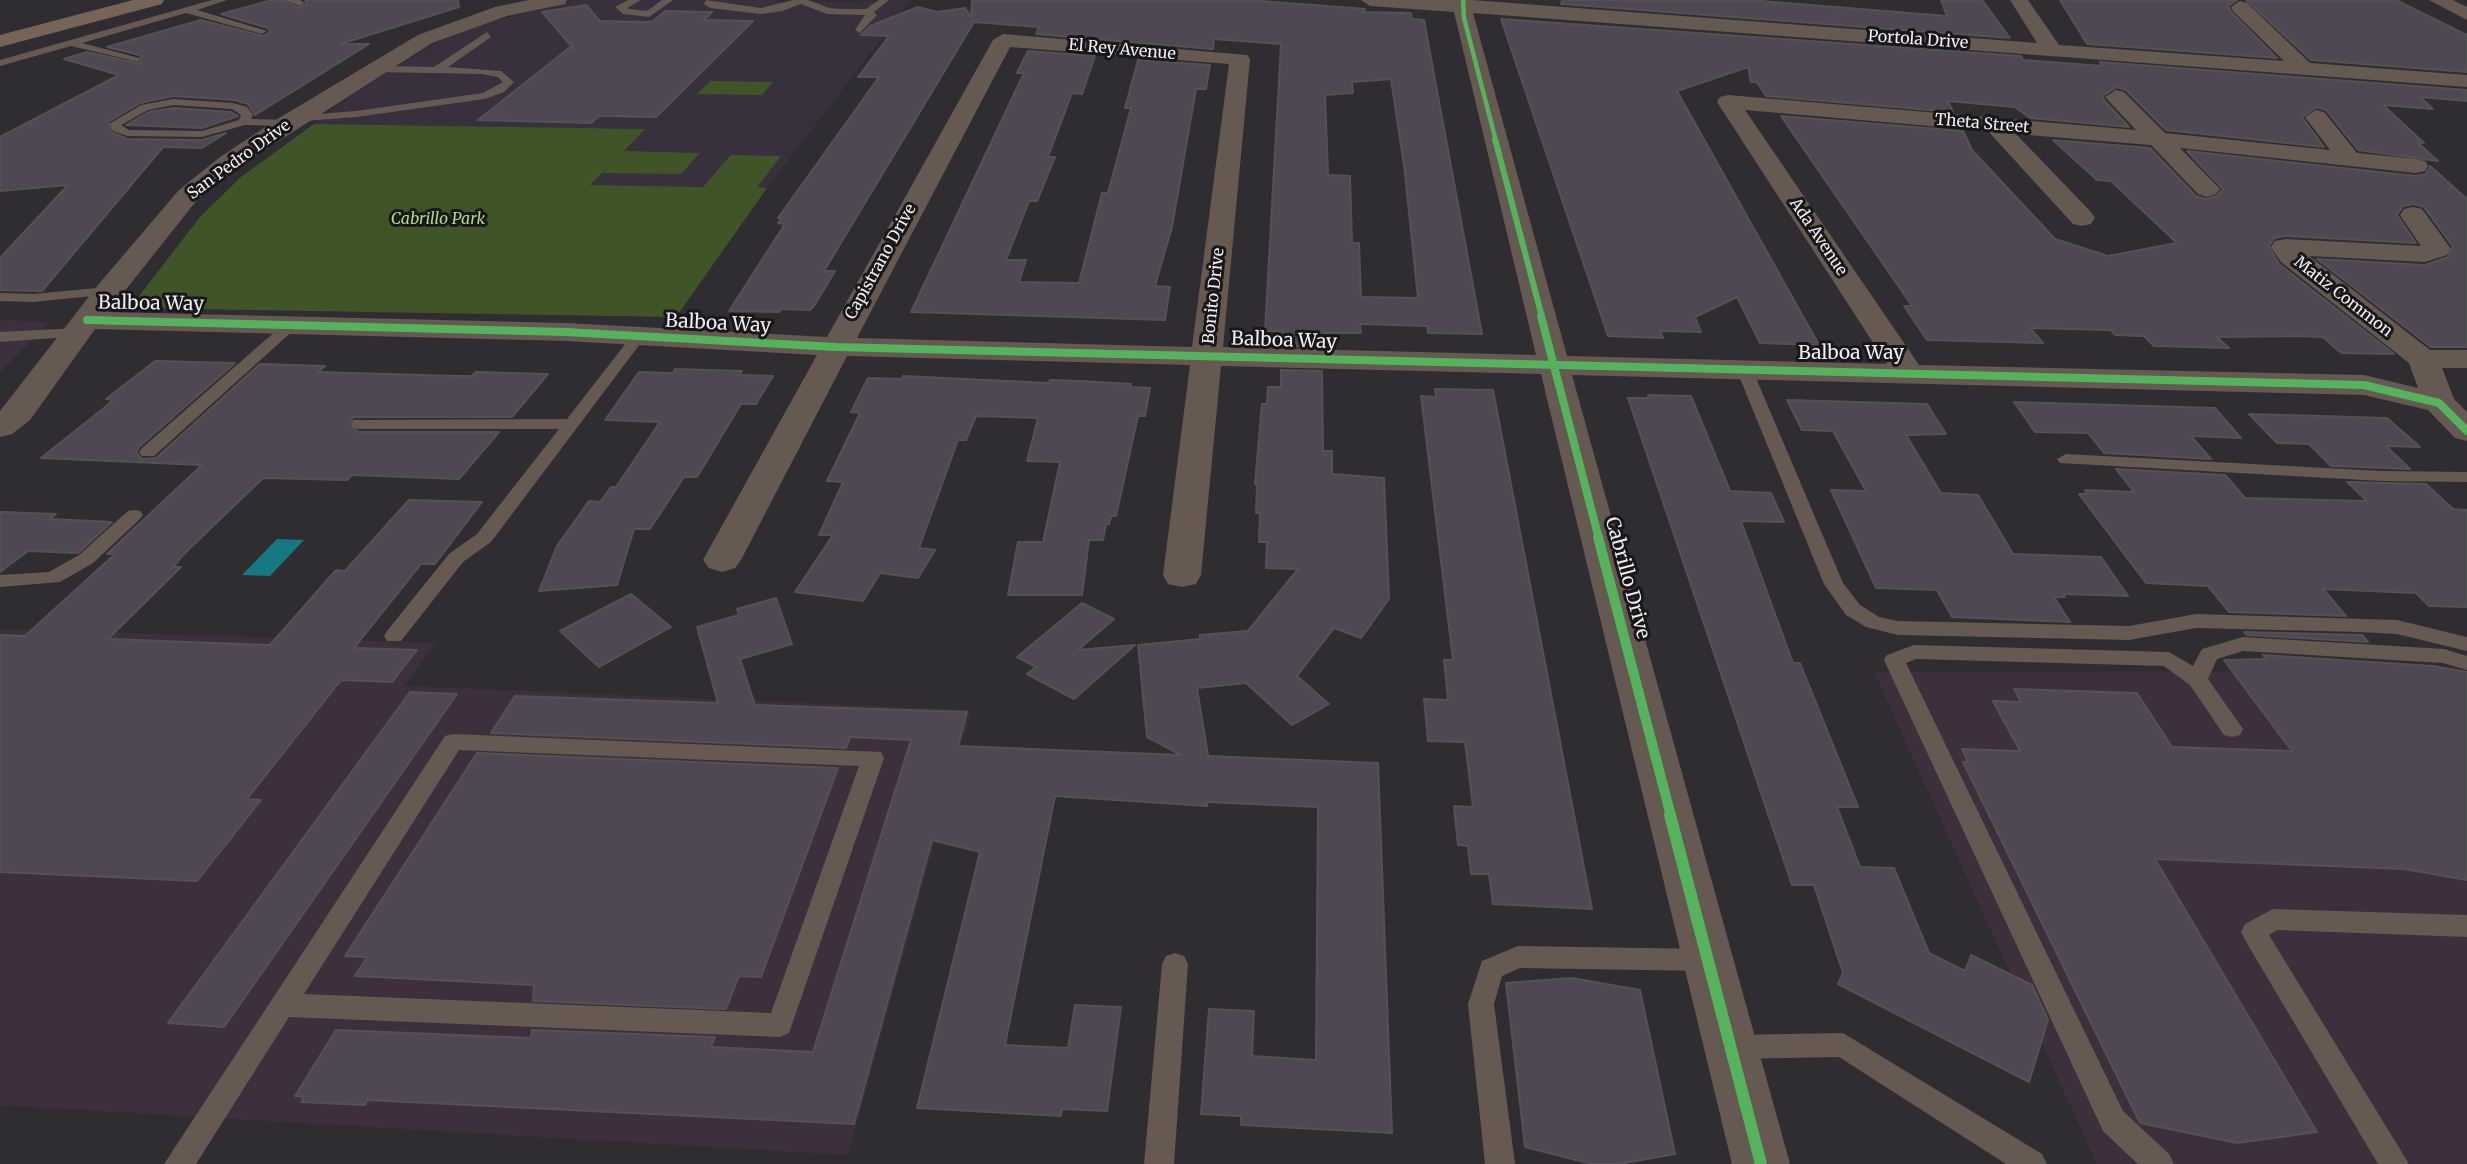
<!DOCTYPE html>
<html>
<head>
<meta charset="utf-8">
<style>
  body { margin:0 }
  canvas { display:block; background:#302d32 }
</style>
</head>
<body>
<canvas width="2467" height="1164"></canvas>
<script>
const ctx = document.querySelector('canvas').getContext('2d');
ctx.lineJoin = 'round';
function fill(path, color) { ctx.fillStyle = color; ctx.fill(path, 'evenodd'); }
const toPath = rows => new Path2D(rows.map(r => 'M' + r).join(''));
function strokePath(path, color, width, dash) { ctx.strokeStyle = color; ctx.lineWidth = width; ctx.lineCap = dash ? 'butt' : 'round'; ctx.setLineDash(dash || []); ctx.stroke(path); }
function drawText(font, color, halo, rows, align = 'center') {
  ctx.font = font + ' Merriweather,serif'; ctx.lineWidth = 6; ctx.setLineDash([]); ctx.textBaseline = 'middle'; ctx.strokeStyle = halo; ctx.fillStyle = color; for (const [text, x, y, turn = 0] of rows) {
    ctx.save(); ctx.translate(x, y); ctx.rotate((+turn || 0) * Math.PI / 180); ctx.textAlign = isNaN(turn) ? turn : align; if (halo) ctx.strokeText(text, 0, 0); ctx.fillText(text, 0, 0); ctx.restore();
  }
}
fill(toPath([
  [0,320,50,322,0,372],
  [0,629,436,643,404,686,971,710,848,1155,0,1105],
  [2467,671,2467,1164,2097,1164,1874,672]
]), '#3d303c');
fill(toPath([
  [576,0,774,0,781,3,911,0,767,188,589,185,644,129,314,124,367,84,458,31]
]), '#38303c');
fill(toPath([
  [710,81,773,82,762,95,697,94],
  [314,124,645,129,624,151,700,153,681,174,603,173,617,158,590,185,703,187,731,155,781,156,757,187,767,188,676,317,130,308,200,217,241,177]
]), '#405527');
fill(toPath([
  [277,539,304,540,270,576,242,575]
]), '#157981');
const building = toPath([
  [272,0,282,0,299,8,307,4,305,0,458,0,459,7,340,44,369,44,255,115,248,104,234,100,173,96,140,103,108,122,111,132,127,139,202,140,226,133,202,148,163,147,42,291,0,290,0,258,68,185,0,191,0,137,119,75,64,59,87,52,141,64,140,55,107,47,201,20,263,36,270,32,268,28,221,14,272,0],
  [972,0,1248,0,1365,9,1363,12,1411,13,1412,19,1424,20,1482,334,1428,333,1427,326,1360,324,1361,333,1322,333,1322,347,1282,346,1282,331,1265,331,1281,44,1214,39,1213,49,1036,34,1039,27,974,22,824,271,835,271,814,306,810,310,781,309,779,312,729,311,785,224,778,223,782,218,778,218,879,77,858,77,889,36,861,35,870,26,918,7,937,12,965,8,971,17,972,0],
  [1391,79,1404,165,1418,298,1361,297,1359,243,1352,243,1350,176,1328,175,1325,95,1353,93,1352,82,1391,79],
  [1562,0,1748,0,1947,16,1941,0,1982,0,2010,38,1561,4,1562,0],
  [2060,0,2237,0,2228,6,2231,12,2277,58,2087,44,2060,0],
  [2246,0,2396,0,2467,35,2467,72,2311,60,2246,0],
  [586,5,600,21,652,22,665,11,712,12,704,20,753,21,656,117,599,116,591,123,478,120,569,48,573,48,542,12,586,5],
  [1501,19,2021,56,2023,60,2102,66,2100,62,2467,90,2467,101,2420,97,2433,109,2383,105,2424,143,2417,142,2438,161,2358,150,2326,110,2317,107,2302,117,2324,147,2166,130,2126,90,2117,87,2104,95,2103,99,2129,127,2030,118,2015,107,1948,101,1953,112,1766,96,1757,82,1751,82,1748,67,1677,91,1819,345,1760,343,1737,297,1695,317,1701,332,1660,331,1663,338,1608,336,1501,19],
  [1028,51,1095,56,1082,94,1072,93,1048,157,1055,157,1037,201,1029,201,1006,260,1026,260,1019,282,1079,283,1102,193,1108,193,1131,108,1125,108,1138,60,1210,65,1206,89,1196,89,1172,227,1155,286,1170,287,1165,320,911,312,1024,73,1017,73,1028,51],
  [173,108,231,112,238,116,202,128,126,125,149,112,173,108],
  [1781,116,1963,131,1972,150,2055,239,2108,256,2177,243,2111,181,2097,180,2053,140,2150,148,2196,196,2206,199,2217,196,2223,189,2187,151,2416,176,2426,174,2430,166,2467,199,2467,347,2431,347,2317,259,2425,265,2448,257,2453,247,2424,207,2414,204,2403,206,2397,215,2416,243,2285,236,2274,238,2269,246,2279,264,2394,354,2341,353,2323,337,2299,336,2217,337,2229,348,2154,346,2144,336,2115,335,2111,330,2030,328,2043,343,1927,340,1904,306,1912,306,1781,116],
  [155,361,235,363,140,446,136,452,142,459,156,458,260,364,325,366,318,372,456,376,472,376,476,372,548,374,512,417,353,417,349,425,359,432,499,432,459,479,352,475,347,480,263,478,183,555,173,567,181,567,108,639,270,645,336,570,345,571,409,500,482,502,435,564,421,564,354,648,417,650,392,682,341,680,247,799,261,800,197,881,0,872,0,635,25,636,115,554,107,554,202,465,41,458,104,408,113,400,106,399,155,361],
  [675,369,742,371,740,375,773,376,756,404,741,404,697,477,684,477,650,529,634,529,617,585,539,591,557,546,589,501,600,502,611,487,616,487,660,422,605,420,639,372,673,373,675,369],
  [1281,370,1322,371,1323,451,1332,451,1332,474,1384,478,1389,599,1361,638,1334,628,1297,676,1329,704,1292,725,1246,683,1197,688,1208,756,1378,763,1392,1133,1241,1125,1241,1116,1201,1114,1209,1009,1254,1011,1252,1056,1316,1060,1318,807,1207,802,1207,806,1055,796,1005,1045,1068,1048,1075,1005,1121,1007,1107,1111,1062,1109,1061,1116,917,1108,980,852,932,840,854,1124,367,1100,365,1105,301,1102,304,1097,295,1096,336,1030,531,1038,532,1030,715,1037,711,1047,813,1052,911,740,850,737,846,748,491,733,515,696,718,703,697,627,739,615,737,609,776,598,792,644,740,659,755,705,967,712,958,746,1181,755,1147,737,1138,645,1200,639,1200,635,1248,631,1298,569,1266,568,1267,542,1259,542,1260,513,1256,513,1257,485,1255,484,1262,404,1267,404,1268,387,1281,387,1281,370],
  [903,376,1049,383,1050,380,1080,381,1131,384,1131,387,1150,388,1145,416,1138,416,1116,516,1111,516,1109,524,1106,524,1103,540,1089,540,1082,595,1008,595,1018,542,1043,542,1060,462,1027,461,1038,418,976,416,966,440,958,440,919,548,935,550,918,578,880,573,863,601,795,592,833,535,819,535,843,482,827,481,860,413,851,412,868,378,902,379,903,376],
  [1435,389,1493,390,1592,909,1493,904,1489,874,1471,874,1468,846,1458,845,1454,806,1473,807,1465,742,1428,741,1424,699,1448,700,1444,660,1453,660,1421,396,1436,397,1435,389],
  [1648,395,1691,396,1730,491,1771,493,1784,522,1741,521,1793,663,1800,663,1858,807,1837,807,1860,867,1894,868,1929,953,1965,971,1971,955,2032,985,2048,1020,2029,1082,1838,984,1843,973,1814,885,1792,885,1628,398,1649,398,1648,395],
  [1787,400,1927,404,1946,434,1906,435,1941,493,1978,495,2013,554,2101,557,2128,596,2063,594,2065,597,2054,597,2070,622,1952,617,1937,590,1876,588,1831,490,1866,491,1833,431,1802,430,1787,400],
  [2014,402,2215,408,2241,438,2191,436,2211,459,2104,453,2088,433,2035,432,2014,402],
  [2249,414,2387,418,2420,447,2386,446,2410,469,2331,466,2309,444,2277,443,2249,414],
  [2116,469,2225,475,2245,498,2367,501,2347,482,2426,484,2453,509,2467,510,2467,607,2429,606,2416,593,2323,589,2346,616,2229,612,2208,586,2146,583,2079,494,2087,494,2085,490,2134,492,2116,469],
  [0,512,56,514,50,519,112,522,78,553,28,551,0,572,0,512],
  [631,594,671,627,599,667,560,631,631,594],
  [1082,603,1114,619,1078,650,1135,645,1074,699,1027,674,1036,667,1017,657,1082,603],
  [2244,632,2362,635,2368,642,2247,635,2244,632],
  [2263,655,2433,666,2467,672,2467,880,2404,869,2155,859,2317,1132,2237,1143,2140,1123,1963,762,1968,762,1962,749,2020,751,1993,701,2021,702,2014,689,2137,693,2172,747,2292,751,2224,660,2266,659,2263,655],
  [410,692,457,694,224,1027,168,1023,410,692],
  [477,753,838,768,761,977,739,976,726,1009,533,1001,534,985,355,976,367,957,345,956,477,753],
  [1572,978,1640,990,1675,1154,1619,1164,1592,1164,1525,1147,1506,983,1572,978]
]);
fill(building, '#4f4853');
strokePath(building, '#545155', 2);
fill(toPath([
  [212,0,227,0,197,10,267,31,262,34,186,13,82,43,139,58,139,62,71,46,0,66,0,60,212,0],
  [284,0,300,0,305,3,300,6,284,0],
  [628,0,641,0,627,8,629,9,647,11,662,0,673,0,649,17,623,14,615,7,628,0],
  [706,0,761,8,793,0,808,0,829,8,841,9,866,9,879,0,889,0,874,12,877,15,860,33,855,30,865,15,827,14,801,4,782,11,761,14,710,8,704,4,706,0],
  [487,32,491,37,448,67,501,71,514,82,504,92,485,99,356,117,292,122,287,126,245,125,202,137,127,136,113,131,109,124,141,105,173,99,233,103,247,107,253,115,251,119,289,120,294,116,356,111,483,93,503,82,498,77,482,74,378,72,373,69,378,66,434,67,487,32],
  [173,105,232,109,241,115,239,120,202,131,129,130,121,125,148,110,173,105],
  [108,287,113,288,113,294,33,302,0,301,0,293,33,294,108,287],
  [291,321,296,322,296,328,154,456,142,456,139,452,142,448,286,322,291,321],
  [78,328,86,333,83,336,0,342,0,332,78,328],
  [638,332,643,334,643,340,491,542,463,562,401,641,387,641,384,636,387,631,449,554,477,534,559,429,359,429,353,428,351,424,353,420,567,419,633,334,638,332],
  [1745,366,1753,371,1843,583,1860,605,1879,617,1898,621,2129,626,2196,614,2397,620,2467,637,2467,651,2397,634,2360,632,2196,628,2129,640,1898,635,1866,627,1846,615,1824,584,1737,371,1745,366],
  [2066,454,2382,471,2467,472,2467,482,2382,481,2060,463,2057,459,2066,454],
  [134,510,140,511,143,515,140,519,93,563,60,582,0,587,0,575,49,572,79,555,128,511,134,510],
  [2243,637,2444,649,2467,656,2467,670,2443,663,2243,651,2217,659,2208,679,2243,729,2240,735,2232,737,2224,735,2190,685,2164,666,1916,659,1906,663,2123,1111,2169,1154,2174,1164,2138,1164,2103,1131,1884,660,1887,655,1914,645,2169,652,2193,666,2202,649,2243,637],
  [453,734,881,752,884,758,789,1033,780,1037,289,1017,196,1164,164,1164,445,736,453,734],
  [459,750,859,766,771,1013,304,994,459,750],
  [2273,909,2467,915,2467,937,2277,930,2269,935,2409,1164,2378,1164,2245,940,2241,932,2245,924,2273,909],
  [1518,946,1707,949,1716,952,1720,960,1716,968,1707,971,1520,968,1502,976,1494,1004,1515,1164,1485,1164,1468,1004,1482,961,1518,946],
  [1175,953,1184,956,1188,964,1174,1164,1144,1164,1162,964,1166,956,1175,953],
  [1843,1033,2042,1154,2047,1164,2006,1164,1839,1057,1732,1059,1722,1056,1718,1047,1722,1038,1732,1035,1843,1033]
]), '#655951');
fill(toPath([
  [529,0,567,0,565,4,507,16,432,43,238,167,197,200,108,312,566,323,827,337,993,40,1003,34,1247,55,1250,59,1223,347,1536,355,1454,12,1370,6,1361,0,1472,0,2037,43,2010,0,2028,0,2059,45,2284,61,2233,11,2231,7,2240,1,2247,3,2310,63,2467,75,2467,87,1473,13,1567,356,1887,364,1717,102,1720,97,1728,95,2136,130,2105,97,2116,90,2124,92,2165,133,2330,150,2305,117,2316,110,2324,112,2357,153,2416,159,2425,161,2428,166,2425,171,2416,173,2180,148,2220,189,2216,194,2207,197,2198,194,2151,145,2016,134,2091,212,2095,218,2091,224,2082,226,2073,224,1988,131,1745,110,1919,365,2364,375,2418,388,2409,363,2281,262,2271,247,2275,241,2285,239,2421,246,2400,215,2404,209,2413,207,2422,209,2451,249,2447,255,2425,262,2309,256,2430,350,2467,350,2467,368,2442,368,2454,399,2467,412,2467,441,2455,438,2428,410,2364,395,1572,375,1790,1164,1732,1164,1541,374,1221,366,1201,575,1196,584,1182,587,1168,584,1163,575,1190,365,847,356,741,560,735,568,722,572,709,568,703,560,817,355,566,341,95,329,30,420,12,434,0,437,0,411,98,285,179,190,220,157,279,118,418,35,495,7,529,0],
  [1010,47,1229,64,1192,347,857,338,1010,47],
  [2429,0,2453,0,2467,7,2467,20,2429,0]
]), '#655951');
fill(toPath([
  [133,0,164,0,162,4,0,47,0,35,133,0]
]), '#756457');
strokePath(toPath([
  [1463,0,1464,18,1496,141]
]), '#56b35d', 4.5);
strokePath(toPath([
  [1495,139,1542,317]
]), '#56b35d', 6);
strokePath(toPath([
  [1541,316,1599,539],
  [87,320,566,332,835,347,2364,385,2439,403,2467,431]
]), '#56b35d', 8);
strokePath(toPath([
  [1598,537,1671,816]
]), '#56b35d', 10);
strokePath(toPath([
  [1670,815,1761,1164]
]), '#56b35d', 12);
drawText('16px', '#f0edf2', '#181619', [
  ["Portola Drive",1918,40,4],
  ["El Rey Avenue",1122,50,5],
  ["Theta Street",1982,124,5],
  ["San Pedro Drive",239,160,-36],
  ["Ada Avenue",1818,237,56],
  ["Capistrano Drive",881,262,-61],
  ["Bonito Drive",1214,296,-84],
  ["Matiz Common",2343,297,38]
]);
drawText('italic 16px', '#b2db86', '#181619', [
  ["Cabrillo Park",438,219]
]);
drawText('19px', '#f0edf2', '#181619', [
  ["Balboa Way",151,304,1],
  ["Balboa Way",718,324,3],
  ["Balboa Way",1284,341,2],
  ["Balboa Way",1851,354],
  ["Cabrillo Drive",1627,578,75]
]);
</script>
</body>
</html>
